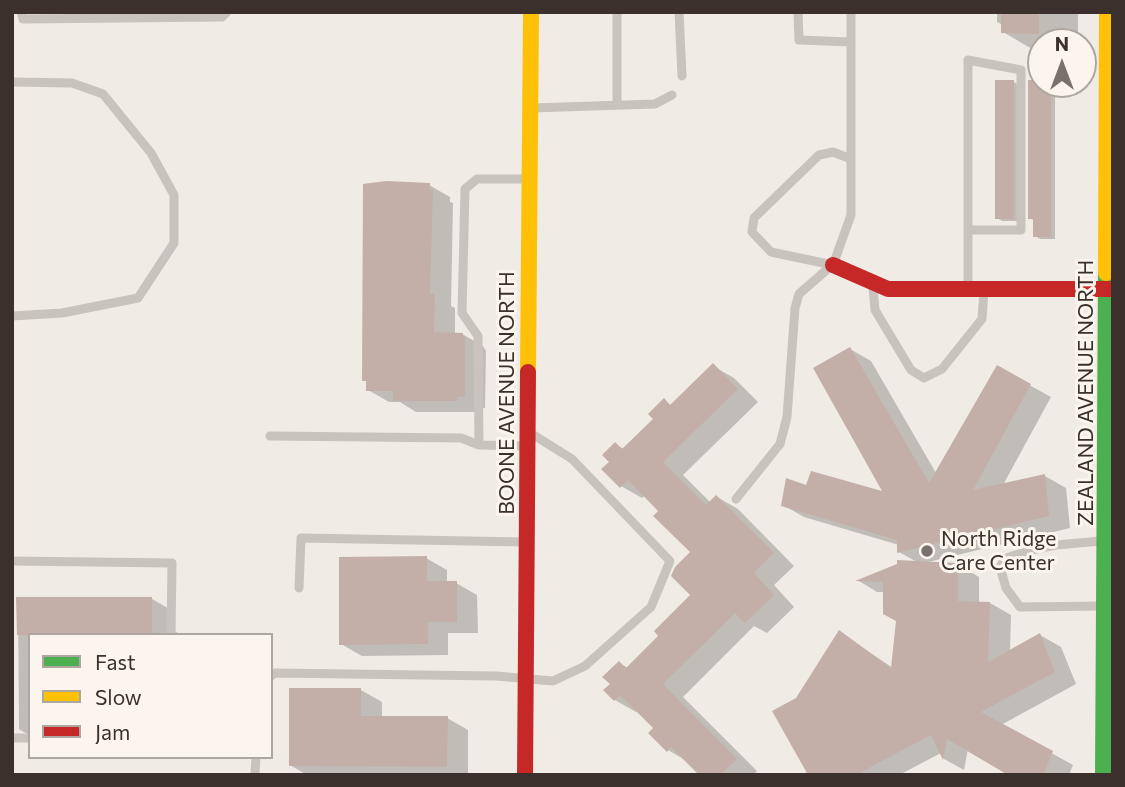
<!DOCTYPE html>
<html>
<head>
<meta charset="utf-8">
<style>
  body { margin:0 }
  #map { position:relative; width:1125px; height:787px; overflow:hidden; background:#f0ebe5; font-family:Commissioner,sans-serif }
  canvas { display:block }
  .frame { position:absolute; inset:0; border:14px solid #3b302b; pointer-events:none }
  .legend { position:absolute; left:28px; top:633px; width:245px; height:126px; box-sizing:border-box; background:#fbf5ee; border:2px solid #aea6a0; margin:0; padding:9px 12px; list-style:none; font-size:21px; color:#3b302b }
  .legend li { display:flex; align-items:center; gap:14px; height:35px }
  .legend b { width:35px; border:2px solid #aea6a0 }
  .north { position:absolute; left:1027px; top:28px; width:70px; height:70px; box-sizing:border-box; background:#fbf5ee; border:2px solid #aea6a0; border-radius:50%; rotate:0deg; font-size:19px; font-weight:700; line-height:28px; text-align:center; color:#3b302b }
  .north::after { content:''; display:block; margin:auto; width:24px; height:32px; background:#7a716c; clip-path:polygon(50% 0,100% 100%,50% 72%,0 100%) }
</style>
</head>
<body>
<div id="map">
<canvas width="1125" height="787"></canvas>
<div class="frame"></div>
<ul class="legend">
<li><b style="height:9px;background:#4caf50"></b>Fast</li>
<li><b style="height:9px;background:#ffc107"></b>Slow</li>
<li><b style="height:9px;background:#c62828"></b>Jam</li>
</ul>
<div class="north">N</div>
</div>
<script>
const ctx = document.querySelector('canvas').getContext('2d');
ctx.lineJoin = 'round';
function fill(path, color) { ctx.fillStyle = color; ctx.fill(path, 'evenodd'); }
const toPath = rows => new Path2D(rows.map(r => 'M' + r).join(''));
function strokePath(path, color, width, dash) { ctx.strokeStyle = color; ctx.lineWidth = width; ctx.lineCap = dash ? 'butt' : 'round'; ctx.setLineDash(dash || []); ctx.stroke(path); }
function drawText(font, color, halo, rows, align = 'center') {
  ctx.font = font + ' Commissioner,sans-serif'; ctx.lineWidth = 6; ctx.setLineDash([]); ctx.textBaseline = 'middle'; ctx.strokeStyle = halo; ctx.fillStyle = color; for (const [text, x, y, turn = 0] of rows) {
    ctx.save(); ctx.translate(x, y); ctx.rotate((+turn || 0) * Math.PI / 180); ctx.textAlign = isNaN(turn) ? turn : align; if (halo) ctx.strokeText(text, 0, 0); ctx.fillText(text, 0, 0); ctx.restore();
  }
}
fill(toPath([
  [997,12,1078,12,1078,40,1068,40,1068,42,1041,42,1041,49,1032,49,1003,32,1003,25,997,22],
  [1035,64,1041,64,1041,84,1055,84,1055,239,1040,239,1035,236,1035,221,1030,218],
  [1014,82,1018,85,1018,221,1002,221,997,218],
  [429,185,450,197,450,202,453,203,451,306,455,308,455,334,462,334,483,346,486,351,485,408,478,408,478,412,416,412,400,402,389,402,368,390,368,382,363,380],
  [850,349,871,361,936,473,998,368,1051,397,1003,485,1045,476,1066,488,1070,528,928,562,958,565,979,577,979,603,990,603,1011,615,1010,652,1040,635,1061,647,1076,684,1001,725,1073,765,1069,775,1012,775,968,749,964,770,944,759,941,753,899,775,810,775,797,700,839,632,893,668,897,620,885,592,877,592,859,581,917,562,899,552,899,545,804,517,783,505,807,487,886,494],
  [713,366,734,378,758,402,683,475,711,503,717,497,738,509,794,566,774,585,794,607,767,633,754,626,683,697,757,771,753,775,701,775,690,763,668,750,655,727,638,710,636,712,615,700,612,684,619,663,628,668,661,636,692,596,693,552,661,511,645,495,642,498,621,486,611,462,616,445,624,449,655,419,664,401,672,406],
  [426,558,447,570,447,583,456,583,477,595,478,633,448,633,448,655,362,656,341,644],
  [18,599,152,599,173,611,173,630,181,635,30,635,30,736,19,729],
  [361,690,382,702,382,718,447,718,468,730,468,775,307,775,290,765]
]), '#0003');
fill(toPath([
  [1001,12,1039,12,1039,34,1001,33],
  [995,80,1014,80,1014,219,995,219],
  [1028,80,1041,80,1041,84,1051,84,1051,237,1033,237,1033,219,1028,219],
  [386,181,430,183,430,189,433,190,430,294,435,294,434,332,463,333,463,337,465,337,465,397,457,397,457,401,393,401,393,391,366,391,366,381,362,381,363,184],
  [850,347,929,483,997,365,1031,384,973,490,1045,474,1049,516,897,553,897,540,781,506,786,478,806,485,811,471,882,491,813,368],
  [713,363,738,389,663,462,706,505,716,495,774,553,754,573,774,595,745,623,735,613,663,684,737,759,720,775,699,775,671,747,667,752,648,733,653,728,620,695,614,701,603,690,610,684,602,677,619,661,626,668,658,636,654,631,690,595,671,576,675,567,690,552,653,516,658,511,628,480,620,488,601,469,609,462,602,455,615,442,622,449,653,419,648,414,664,398,670,405],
  [427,556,427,581,457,581,457,622,428,622,428,644,339,645,339,557],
  [897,560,958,563,958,601,990,602,988,662,1040,633,1055,672,981,712,1053,751,1043,775,1008,775,947,739,943,760,931,735,856,775,808,775,772,711,796,698,839,630,891,668,896,621,883,614,883,582,855,581,897,564],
  [16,597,152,597,152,635,17,635],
  [289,688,361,688,361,716,448,716,447,767,289,766]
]), '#c3afa7');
strokePath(toPath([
  [21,12,23,19,222,17,227,12],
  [679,12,682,76],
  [798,12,799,40,851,42,851,215,833,265,771,252,752,232,754,218,819,155,833,152,851,159],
  [851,42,851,12],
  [12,82,72,83,103,94,151,153,174,195,174,243,138,298,62,313,12,316],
  [617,105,617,12],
  [532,108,655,104,672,95],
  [968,230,1021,230,1021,70,968,60,968,287],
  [873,287,875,310,911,370,924,378,942,369,982,319,984,291],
  [270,436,461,438,479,445,526,446],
  [479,445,478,336,462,313,465,189,477,179,528,179],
  [736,499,780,444,787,417,795,308,799,294,831,266],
  [1101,541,1056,545,1031,550,1006,558,1000,567,1006,588,1020,607,1101,606],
  [12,561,172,563,171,635],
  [299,588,301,538,525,542],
  [271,676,275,673,496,676,553,681,585,666,651,607,670,561,572,459,532,434],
  [12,738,30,738],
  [255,773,256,757]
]), '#c9c3be', 9);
strokePath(toPath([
  [1103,775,1106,273]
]), '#4caf50', 16);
strokePath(toPath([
  [1106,273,1107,12],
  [528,372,531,12]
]), '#ffc107', 16);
strokePath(toPath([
  [833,265,888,289,1113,289],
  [525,775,528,372]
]), '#c62828', 16);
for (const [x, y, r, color] of [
  [927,551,7,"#7a716c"]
]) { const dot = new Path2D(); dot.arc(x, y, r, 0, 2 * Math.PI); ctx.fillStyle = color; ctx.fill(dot); strokePath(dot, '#fbf5ee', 2.5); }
drawText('21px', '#3b302b', '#fbf5ee', [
  ["BOONE AVENUE NORTH",507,393,-90],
  ["ZEALAND AVENUE NORTH",1086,393,-90]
]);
drawText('21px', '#3b302b', '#fbf5ee', [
  ["North Ridge",941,539],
  ["Care Center",941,563]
], 'left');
</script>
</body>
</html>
